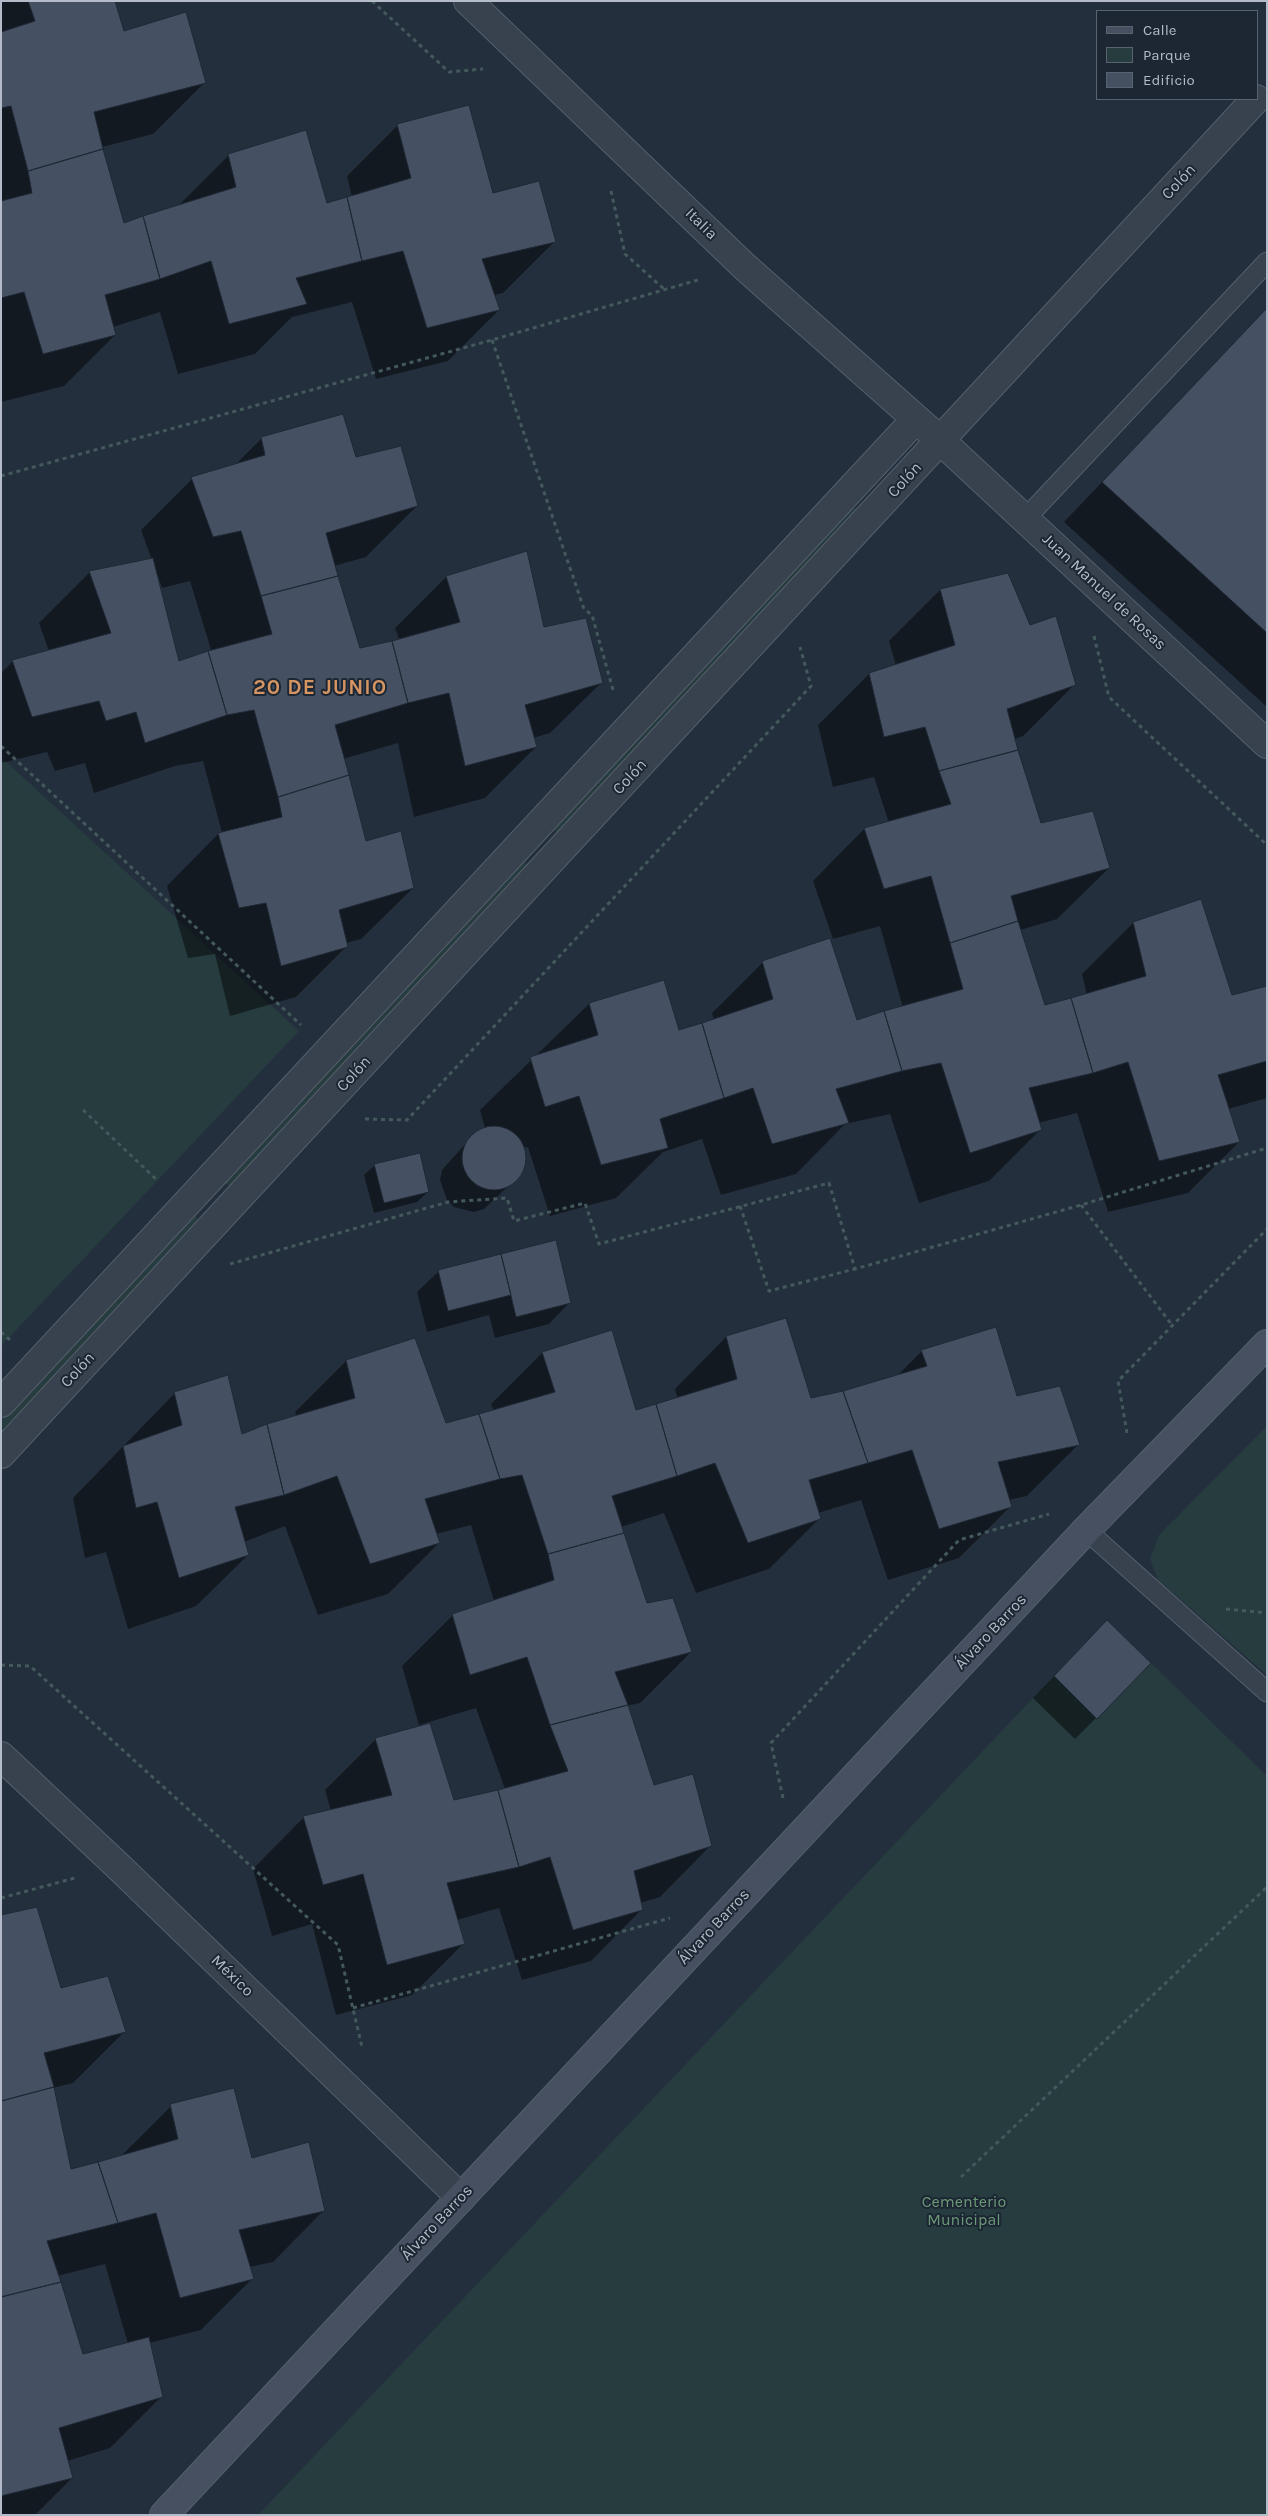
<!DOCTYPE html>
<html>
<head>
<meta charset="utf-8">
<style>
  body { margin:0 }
  #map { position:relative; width:1268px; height:2516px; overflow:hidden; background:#242f3e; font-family:Karla,sans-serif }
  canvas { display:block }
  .frame { position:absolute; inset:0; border:2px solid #b4bcc9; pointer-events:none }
  .legend { position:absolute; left:1096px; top:10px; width:162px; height:90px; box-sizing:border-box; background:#1d2633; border:1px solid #59626f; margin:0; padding:6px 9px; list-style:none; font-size:15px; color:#b4bcc9 }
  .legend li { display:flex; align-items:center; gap:10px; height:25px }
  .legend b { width:25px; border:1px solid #59626f }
</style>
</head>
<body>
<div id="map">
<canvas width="1268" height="2516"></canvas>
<div class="frame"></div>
<ul class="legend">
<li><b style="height:6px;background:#465061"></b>Calle</li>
<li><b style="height:14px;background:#263c3f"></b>Parque</li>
<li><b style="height:14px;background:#455162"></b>Edificio</li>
</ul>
</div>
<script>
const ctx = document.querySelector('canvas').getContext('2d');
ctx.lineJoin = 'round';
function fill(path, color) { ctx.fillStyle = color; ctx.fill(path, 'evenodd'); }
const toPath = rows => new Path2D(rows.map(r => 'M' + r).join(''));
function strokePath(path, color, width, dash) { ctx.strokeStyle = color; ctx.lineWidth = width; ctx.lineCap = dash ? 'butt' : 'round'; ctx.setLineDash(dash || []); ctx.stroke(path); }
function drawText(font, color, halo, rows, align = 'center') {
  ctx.font = font + ' Karla,sans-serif'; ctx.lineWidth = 4; ctx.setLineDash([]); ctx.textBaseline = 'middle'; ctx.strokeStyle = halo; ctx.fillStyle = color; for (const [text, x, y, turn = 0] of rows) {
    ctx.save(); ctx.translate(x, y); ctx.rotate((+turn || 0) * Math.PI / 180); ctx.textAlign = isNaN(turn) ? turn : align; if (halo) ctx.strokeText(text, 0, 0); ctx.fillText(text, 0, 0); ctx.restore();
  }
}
fill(toPath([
  [849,507,856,508,857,513,561,833,556,832,554,826],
  [1,757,299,1031,1,1346],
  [519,860,525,861,527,867,231,1186,226,1184,224,1179],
  [191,1215,197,1217,199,1222,1,1439,1,1418],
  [1267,1426,1267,1675,1158,1580,1150,1559,1159,1535],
  [1107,1620,1267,1776,1267,2515,258,2515]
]), '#263c3f');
fill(toPath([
  [1,1,114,1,123,33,204,83,153,134,102,147,123,225,178,206,229,155,326,205,352,197,347,176,398,125,554,242,503,293,494,295,499,310,448,361,376,379,352,302,292,317,255,354,178,374,160,312,113,327,115,335,64,386,1,402],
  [1267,309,1267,707,1064,522],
  [262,438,355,459,417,506,366,557,334,566,359,650,399,639,395,628,446,577,526,553,543,629,602,682,550,733,533,738,536,747,485,798,414,817,398,743,343,759,366,843,413,888,361,939,346,943,347,946,296,997,230,1016,215,954,188,958,167,886,218,834,222,833,203,761,175,766,94,793,85,763,55,771,47,752,1,763,1,673,13,661,49,651,39,623,90,572,152,560,141,530,192,479,235,465],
  [158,576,162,588,190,581,212,653,178,663,156,577],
  [1007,575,1029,626,1074,685,1023,736,1015,739,1040,825,1109,868,1057,919,1020,930,1044,1007,1087,995,1082,974,1133,923,1200,901,1231,997,1267,987,1267,1098,1228,1109,1239,1142,1188,1193,1108,1212,1077,1113,1038,1123,1040,1130,989,1181,919,1203,890,1114,845,1124,796,1174,721,1195,702,1139,663,1152,616,1198,550,1216,528,1147,522,1148,525,1163,522,1173,484,1209,474,1212,454,1207,447,1200,440,1180,442,1170,476,1132,485,1128,480,1110,589,1004,663,981,679,1031,714,1020,712,1013,763,962,857,1022,903,1008,880,926,833,939,813,881,864,829,889,823,874,777,833,787,818,725,869,674,896,666,889,641,940,590],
  [375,1165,428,1192,417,1202,374,1213,364,1175],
  [439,1271,570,1302,549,1324,495,1338,489,1315,427,1332,417,1292],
  [785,1319,810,1400,896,1377,922,1351,1016,1397,1078,1445,1027,1496,1008,1500,1010,1507,959,1558,888,1580,861,1500,818,1513,820,1518,769,1569,696,1593,664,1513,621,1527,647,1605,691,1652,640,1703,626,1706,653,1786,711,1845,660,1897,640,1903,642,1909,591,1961,522,1980,499,1908,457,1920,463,1944,412,1995,336,2015,312,1924,272,1936,253,1869,304,1817,331,1811,325,1790,376,1739,453,1802,505,1789,476,1708,419,1725,402,1666,453,1615,494,1601,471,1525,436,1534,439,1543,388,1594,318,1615,285,1526,244,1542,248,1555,196,1606,128,1629,106,1552,85,1558,73,1498,175,1393,242,1435,297,1418,295,1412,346,1361,445,1425,494,1411,491,1404,542,1353,636,1412,678,1399,675,1389,726,1337],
  [1086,1643,1096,1718,1075,1739,1033,1698],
  [1,1917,60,1990,125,2031,73,2083,53,2088,70,2171,120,2157,171,2106,324,2210,273,2262,249,2267,252,2279,201,2330,149,2343,161,2397,110,2448,67,2461,72,2478,35,2515,1,2515],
  [105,2264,128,2344,82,2355,57,2276]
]), '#0007');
const building = toPath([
  [28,1,115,1,124,31,186,12,206,83,94,112,103,149,28,171,11,106,1,108,1,32,35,21,28,1],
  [469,105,493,193,539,181,556,242,482,259,500,310,427,328,403,251,362,261,347,197,411,178,397,124,469,105],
  [306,130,327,203,347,197,362,261,296,278,307,304,229,324,211,261,160,279,143,216,236,187,228,154,306,130],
  [103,149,124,223,143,216,160,279,105,295,116,335,43,354,24,292,1,298,1,201,32,193,28,171,103,149],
  [1267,308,1267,633,1102,482,1267,308],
  [343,414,356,457,401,446,418,506,326,533,338,576,261,596,241,531,213,537,191,477,265,455,261,437,343,414],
  [527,551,544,627,586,618,603,683,525,705,537,747,465,766,449,693,408,703,392,641,460,622,446,576,527,551],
  [153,558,179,661,208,651,227,715,145,743,136,712,106,721,99,701,32,717,12,660,111,633,89,571,153,558],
  [1008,573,1030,625,1056,616,1076,685,1007,709,1018,750,939,771,925,727,884,737,869,673,955,645,940,589,1008,573],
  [338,576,360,648,392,641,408,703,335,725,349,775,278,797,254,710,227,715,208,651,272,634,261,596,338,576],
  [1018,750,1041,823,1093,811,1110,868,1011,896,1018,921,950,943,931,876,884,889,864,828,951,804,939,771,1018,750],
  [349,775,366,841,401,831,414,888,339,910,348,947,281,966,266,903,239,908,218,833,282,817,278,797,349,775],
  [1201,899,1232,995,1267,986,1267,1061,1218,1075,1240,1142,1159,1161,1128,1062,1093,1073,1071,998,1146,976,1133,922,1201,899],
  [1018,921,1045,1005,1071,998,1093,1073,1029,1088,1042,1130,970,1153,941,1063,902,1071,884,1011,963,989,950,943,1018,921],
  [830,938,857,1020,884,1011,902,1071,836,1089,849,1123,772,1144,753,1088,724,1098,702,1023,773,999,762,961,830,938],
  [664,980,679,1030,702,1023,724,1098,660,1119,668,1148,601,1165,579,1096,545,1107,530,1057,598,1035,589,1003,664,980],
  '462 1158a32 32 0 1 1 64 0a32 32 0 1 1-64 0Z',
  [420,1153,429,1192,384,1203,374,1164,420,1153],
  [556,1240,571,1303,516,1317,501,1254,556,1240],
  [501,1254,511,1295,448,1311,438,1270,501,1254],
  [786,1318,811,1398,843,1391,868,1463,809,1480,821,1519,748,1543,715,1463,677,1476,656,1404,737,1379,726,1336,786,1318],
  [996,1327,1017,1396,1060,1386,1080,1445,998,1462,1012,1507,939,1529,912,1450,868,1463,843,1391,927,1366,921,1350,996,1327],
  [612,1330,636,1410,656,1404,677,1476,612,1496,624,1533,548,1554,522,1475,500,1479,479,1414,555,1392,542,1352,612,1330],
  [415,1338,446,1423,479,1414,500,1479,425,1499,440,1543,370,1564,337,1476,284,1495,267,1424,355,1398,346,1360,415,1338],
  [228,1375,242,1434,267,1424,284,1495,235,1507,249,1555,179,1578,157,1502,136,1508,123,1446,182,1425,174,1392,228,1375],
  [624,1533,647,1603,673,1598,692,1652,615,1672,628,1705,550,1725,527,1657,470,1675,452,1614,554,1580,548,1554,624,1533],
  [1107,1620,1151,1663,1097,1719,1054,1676,1107,1620],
  [628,1705,654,1785,693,1774,712,1846,634,1871,643,1910,573,1930,550,1857,519,1867,498,1790,568,1771,550,1725,628,1705],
  [430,1723,454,1800,498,1790,519,1867,447,1883,465,1944,387,1965,363,1874,323,1885,303,1816,392,1795,375,1738,430,1723],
  [37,1907,61,1988,108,1976,126,2032,44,2053,54,2087,1,2101,1,1915,37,1907],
  [54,2087,71,2169,98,2162,118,2223,47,2241,61,2282,1,2297,1,2101,54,2087],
  [234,2088,252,2158,309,2142,325,2211,239,2230,254,2279,180,2298,156,2213,118,2223,98,2162,178,2139,170,2104,234,2088],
  [61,2282,83,2354,149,2337,163,2397,59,2428,73,2478,1,2496,1,2297,61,2282]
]);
fill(building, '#455162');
strokePath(building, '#1f2835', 1);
const service = toPath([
  [1025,519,1267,262],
  [1086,1530,1267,1692]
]);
const minor = toPath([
  [468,1,745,267,941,441,1267,744],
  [1,1403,916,419],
  [1,1454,1256,99],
  [1,1756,118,1866,461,2198]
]);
const secondary = toPath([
  [164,2515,1086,1530,1267,1344]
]);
strokePath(service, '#565f6c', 21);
strokePath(minor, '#565f6c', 30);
strokePath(secondary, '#565f6c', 30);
strokePath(toPath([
  [372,1,449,72,483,69],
  [611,191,625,254,664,289],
  [492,340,584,609,592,615,613,690],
  [1,476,492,340,701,279],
  [1094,636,1109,697,1267,845],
  [1,746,301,1025],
  [83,1110,157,1180],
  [365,1119,407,1120,811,686,800,647],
  [1081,1205,1172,1325],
  [740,1206,769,1291,855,1269],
  [230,1264,448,1202,507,1198,514,1221,585,1203,599,1244,829,1183,855,1269,1081,1205,1267,1148],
  [1,1332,10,1340],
  [1127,1433,1118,1381,1267,1229],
  [1226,1609,1267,1613],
  [1,1665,30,1666,338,1945,362,2047],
  [783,1798,771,1743,959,1540,1049,1514],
  [1,1898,75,1878],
  [353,2008,670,1918],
  [961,2177,1267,1887]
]), '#44595c', 3, [4, 4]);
strokePath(service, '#38414e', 19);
strokePath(minor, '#38414e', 28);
strokePath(secondary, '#465061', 28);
drawText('16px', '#b4bcc9', '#1d2633', [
  ["Colón",1179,182,-47],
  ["Italia",701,224,44],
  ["Colón",905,480,-47],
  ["Juan Manuel de Rosas",1104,592,43],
  ["Colón",630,777,-47],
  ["Colón",354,1074,-47],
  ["Colón",78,1370,-47],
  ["Álvaro Barros",991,1632,-47],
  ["Álvaro Barros",714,1927,-47],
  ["México",232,1976,44],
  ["Álvaro Barros",437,2223,-47]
]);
drawText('16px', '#6b9a76', '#1d2633', [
  ["Cementerio",964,2202],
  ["Municipal",964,2220]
]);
ctx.letterSpacing = '1px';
drawText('bold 21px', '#d59563', '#1d2633', [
  ["20 DE JUNIO",320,688]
]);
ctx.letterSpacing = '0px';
</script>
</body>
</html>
